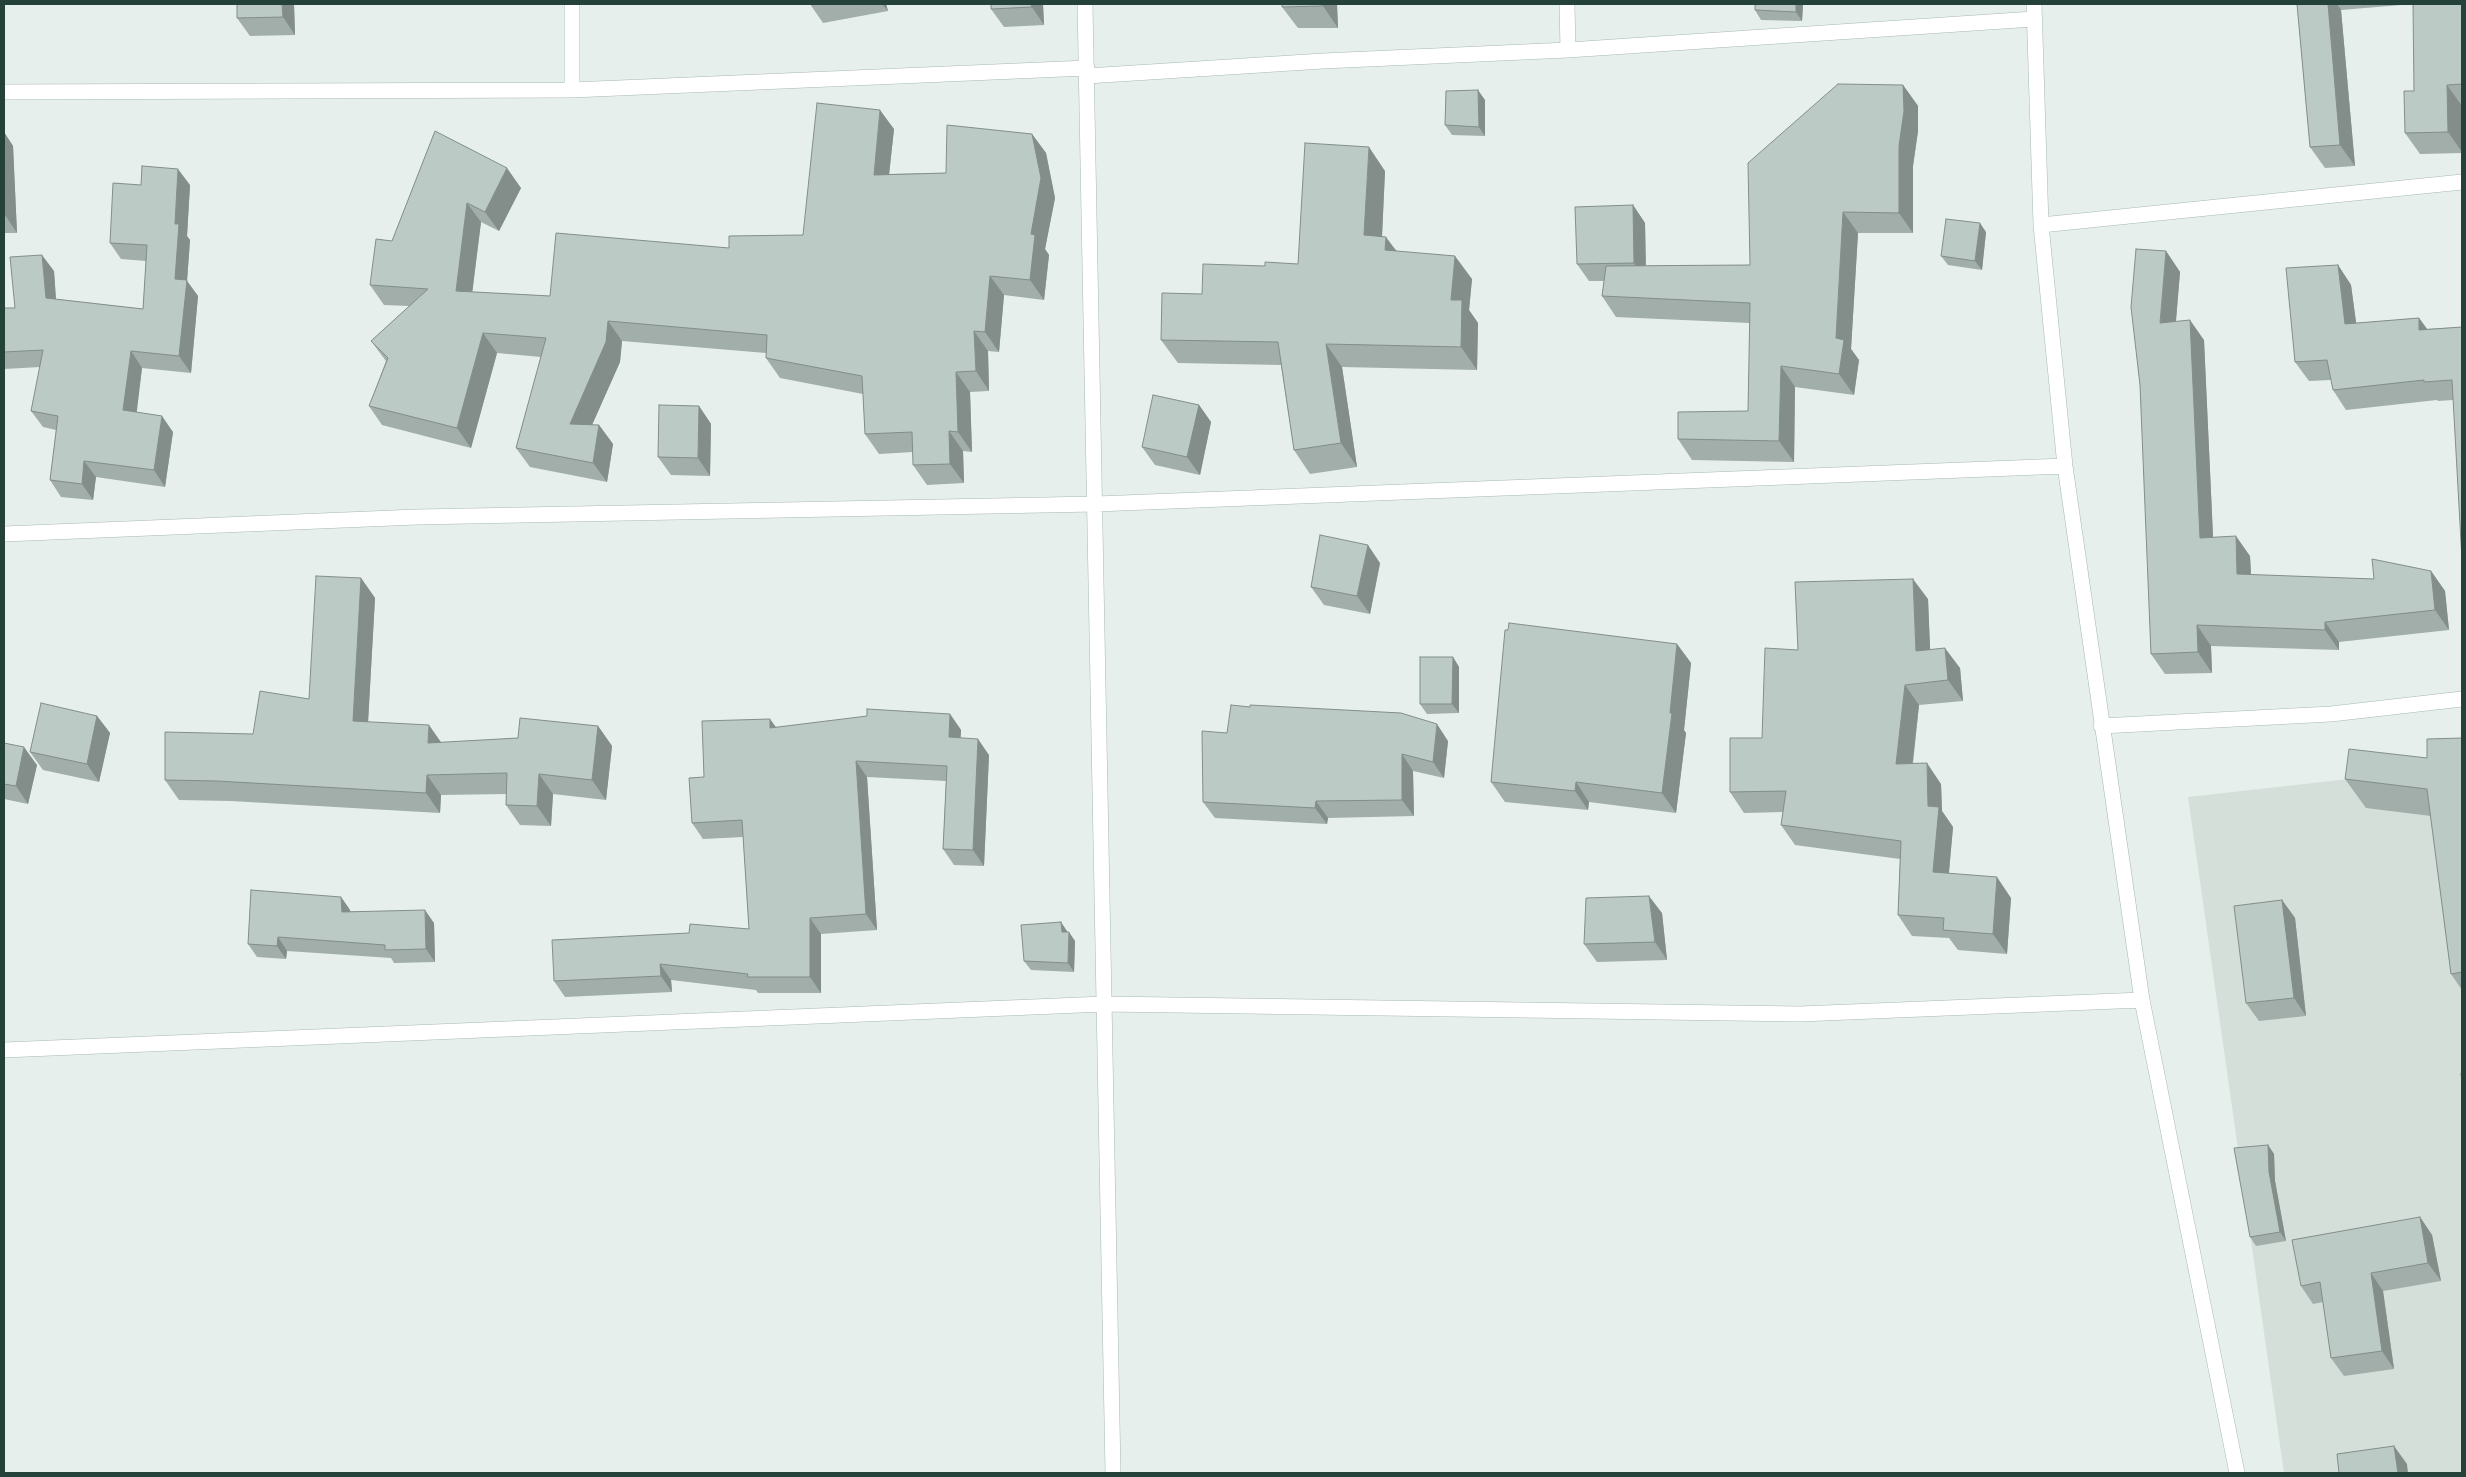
<!DOCTYPE html>
<html>
<head>
<meta charset="utf-8">
<style>
  body { margin:0 }
  #map { position:relative; width:2466px; height:1477px; overflow:hidden; background:#e6efeb; font-family:Commissioner,sans-serif }
  canvas { display:block }
  .frame { position:absolute; inset:0; border:5px solid #24423a; pointer-events:none }
</style>
</head>
<body>
<div id="map">
<canvas width="2466" height="1477"></canvas>
<div class="frame"></div>
</div>
<script>
const ctx = document.querySelector('canvas').getContext('2d');
ctx.lineJoin = 'round';
function fill(path, color) { ctx.fillStyle = color; ctx.fill(path, 'evenodd'); }
const toPath = rows => new Path2D(rows.map(r => 'M' + r).join(''));
function strokePath(path, color, width, dash) { ctx.strokeStyle = color; ctx.lineWidth = width; ctx.lineCap = dash ? 'butt' : 'round'; ctx.setLineDash(dash || []); ctx.stroke(path); }
fill(toPath([
  [2447,768,2462,768,2462,1473,2284,1473,2188,797]
]), '#d4dfda');
const street = toPath([
  [572,4,572,90],
  [1085,4,1113,1473],
  [1567,4,1568,50],
  [2034,4,2041,225,2065,466,2142,1000,2237,1473],
  [4,92,572,90,1087,68,1087,76,1323,61,1568,50,2034,19],
  [2041,225,2462,182],
  [4,534,417,517,1096,504,2065,466],
  [2101,726,2331,714,2462,699],
  [4,1050,1104,1004,1800,1014,2142,1000]
]);
strokePath(street, '#a8b8b2', 16);
strokePath(street, '#fff', 15);
fill(toPath([
  [294,4,295,35,250,36,237,18],
  [810,4,886,4,888,11,823,23],
  [1043,4,1044,25,1004,27,991,9],
  [1337,4,1338,28,1298,28,1282,7],
  [1803,4,1802,21,1761,20,1755,10],
  [2297,4,2413,4,2341,10,2355,166,2325,168,2310,147],
  [2462,4,2462,153,2420,154,2405,133,2414,91],
  [1903,85,1918,106,1918,131,1913,166,1913,233,1858,233,1851,349,1859,360,1854,395,1795,387,1794,462,1692,460,1678,439,1748,411,1750,323,1616,317,1602,296,1604,281,1589,281,1577,264,1633,205,1645,223,1646,266,1750,265],
  [1485,100,1485,136,1452,135,1445,125],
  [894,129,889,174,946,173,1032,134,1046,153,1055,198,1045,249,1049,255,1044,300,1004,295,999,352,988,351,989,391,970,392,972,452,963,451,964,483,927,485,913,465,913,452,879,454,865,434,863,394,780,378,766,358,766,353,622,341,620,362,592,425,599,425,613,444,607,482,530,467,516,448,541,357,497,353,471,448,382,425,369,406,386,361,371,341,409,306,384,305,370,285,392,241,435,131,521,188,499,231,481,222,472,292,550,296,729,248,803,235],
  [4,132,13,146,17,233,4,233],
  [1385,171,1382,236,1397,251,1472,279,1469,310,1478,323,1477,370,1342,367,1357,467,1310,474,1294,450,1281,365,1178,363,1161,340,1202,294,1265,266,1298,264],
  [141,185,190,185,187,236,190,240,187,281,198,296,191,373,142,368,136,412,173,432,165,487,96,477,93,500,61,497,50,480,56,430,43,427,31,411,40,367,4,369,4,308,15,308,54,271,56,299,143,309,146,261,121,259,110,243],
  [1986,232,1982,270,1948,265,1941,256],
  [2166,251,2180,272,2176,322,2204,340,2213,537,2250,556,2251,575,2374,579,2431,571,2445,591,2449,630,2339,642,2339,650,2211,646,2212,673,2165,674,2151,654],
  [2338,265,2351,285,2356,323,2419,318,2427,329,2462,327,2453,400,2438,401,2437,400,2346,410,2333,390,2331,380,2309,381,2295,362],
  [1199,405,1211,422,1200,475,1155,465,1142,447],
  [699,406,711,424,710,476,671,475,658,457],
  [1380,563,1370,614,1324,605,1311,587],
  [361,578,375,598,368,722,442,743,518,738,598,726,612,746,606,800,553,794,551,826,520,825,506,805,506,794,441,795,440,813,231,801,179,800,165,780,253,734,309,699],
  [1928,599,1930,649,1960,668,1963,701,1919,705,1913,764,1941,784,1942,811,1953,827,1949,873,2011,898,2007,954,1958,950,1949,938,1912,936,1898,915,1900,859,1795,845,1781,825,1783,812,1744,813,1730,792,1762,738,1798,650],
  [1508,630,1677,644,1691,663,1684,730,1686,733,1676,813,1589,802,1588,810,1505,802,1491,782],
  [1453,657,1459,667,1459,713,1427,714,1420,704],
  [950,714,961,730,960,738,989,755,984,866,954,865,943,849,946,781,867,777,877,930,821,934,821,993,758,993,756,990,671,980,672,992,565,997,554,981,749,929,743,837,703,839,692,823,704,777,776,727],
  [97,716,110,733,99,782,43,770,30,752],
  [1227,733,1448,741,1444,778,1413,771,1414,816,1328,818,1327,824,1215,818,1203,802],
  [2462,738,2462,990,2451,974,2431,816,2366,808,2345,779,2427,758],
  [4,743,37,765,28,804,4,799],
  [341,897,350,910,350,911,434,923,435,962,394,963,391,958,287,951,286,959,257,957,248,944],
  [2282,900,2295,918,2306,1016,2259,1021,2246,1003],
  [1662,913,1667,960,1597,962,1584,944],
  [1067,932,1075,941,1074,972,1031,970,1024,961],
  [2268,1145,2274,1154,2275,1181,2286,1241,2256,1246,2250,1237],
  [2420,1217,2432,1235,2441,1281,2383,1291,2394,1369,2344,1376,2331,1358,2323,1302,2313,1304,2301,1286]
]), '#a1aea9');
fill(toPath([
  [282,4,294,4,295,35,283,17],
  [882,4,886,4,888,11],
  [1031,4,1043,4,1044,25,1032,7],
  [1323,4,1337,4,1338,28,1323,6],
  [1796,4,1803,4,1802,21,1796,12],
  [2328,4,2337,4,2341,10,2355,166,2340,145],
  [1903,85,1918,106,1918,131,1913,166,1913,233,1899,213,1899,146],
  [2447,85,2462,106,2462,152,2448,132],
  [1478,90,1485,100,1485,136,1479,127],
  [880,110,894,129,887,194,874,175],
  [4,132,13,146,17,233,5,215,4,196],
  [1032,134,1046,153,1055,198,1045,249,1049,255,1044,300,1030,280],
  [1369,147,1385,171,1381,258,1364,235],
  [507,168,521,188,499,231,485,212],
  [178,169,190,185,187,236,190,240,187,281,198,296,191,373,179,356,175,279,175,224],
  [467,203,481,222,470,311,456,291],
  [1633,205,1645,223,1646,281,1634,263],
  [1843,212,1858,233,1851,349,1859,360,1854,395,1839,374,1836,338],
  [1980,223,1986,232,1982,270,1975,261],
  [1386,237,1403,260,1385,250],
  [2166,251,2180,272,2174,343,2160,323],
  [42,255,54,271,57,315,46,298],
  [1455,256,1472,279,1469,310,1478,323,1477,370,1461,347,1451,300],
  [2338,265,2351,285,2359,344,2345,324],
  [990,276,1004,295,999,352,985,332],
  [2419,318,2433,337,2419,330],
  [2190,320,2204,340,2214,558,2200,538],
  [608,321,622,341,620,362,584,443,570,424],
  [974,331,988,351,989,391,976,371],
  [483,333,497,353,471,448,457,428],
  [1326,344,1342,367,1357,467,1341,443],
  [131,351,142,368,135,427,123,410],
  [1781,366,1795,387,1794,462,1779,441],
  [956,372,970,392,972,452,958,432],
  [1199,405,1211,422,1200,475,1187,457],
  [699,406,711,424,710,476,698,458],
  [162,416,173,432,165,487,154,470],
  [599,425,613,444,607,482,593,463],
  [949,431,963,451,964,483,950,464],
  [84,461,96,477,93,500,82,484],
  [2236,536,2250,556,2252,594,2237,574],
  [1368,545,1380,563,1370,614,1357,596],
  [2431,571,2445,591,2449,630,2435,610],
  [361,578,375,598,367,741,353,721],
  [1913,579,1928,599,1931,671,1916,651],
  [2325,622,2339,642,2339,650,2325,630],
  [2197,625,2211,646,2212,673,2198,652],
  [1677,644,1691,663,1684,730,1686,733,1676,813,1662,793],
  [1945,648,1960,668,1963,701,1948,680],
  [1453,657,1459,667,1459,713,1452,704],
  [1905,685,1919,705,1910,785,1896,764],
  [950,714,961,730,960,753,949,737],
  [97,716,110,733,99,782,87,764],
  [770,719,781,734,770,728],
  [1437,724,1448,741,1444,778,1433,762],
  [429,725,443,745,428,743],
  [598,726,612,746,606,800,592,780],
  [978,739,989,755,984,866,973,850],
  [24,747,37,765,28,804,16,786],
  [1402,754,1413,771,1414,816,1402,800],
  [856,761,867,777,877,930,866,914],
  [1927,763,1941,784,1942,811,1953,827,1947,893,1933,872,1928,806],
  [539,774,553,794,551,826,537,806],
  [427,775,441,795,440,813,426,793],
  [1576,782,1589,802,1588,810,1575,791],
  [1316,801,1328,818,1327,824,1315,808],
  [1997,877,2011,898,2007,954,1993,934],
  [1649,896,1662,913,1667,960,1655,942],
  [341,897,350,910,351,925,342,912],
  [2282,900,2295,918,2306,1016,2294,998],
  [425,910,434,923,435,962,426,949],
  [810,918,821,934,821,993,810,977],
  [1061,922,1067,931,1068,941,1062,932],
  [1069,932,1075,941,1074,972,1068,963],
  [278,937,287,951,286,959,277,946],
  [660,964,671,980,672,992,661,976],
  [2268,1145,2274,1154,2275,1181,2286,1241,2280,1232,2269,1172],
  [2420,1217,2432,1235,2441,1281,2428,1263],
  [2371,1273,2383,1291,2394,1369,2382,1351],
  [2394,1446,2407,1464,2408,1473,2398,1473]
]), '#838d89');
const building = toPath([
  [237,4,282,4,283,17,237,18,237,4],
  [991,4,1031,4,1032,7,991,9,991,4],
  [1282,4,1323,4,1323,6,1282,7,1282,4],
  [1755,4,1796,4,1796,12,1755,10,1755,4],
  [2297,4,2328,4,2340,145,2310,147,2297,4],
  [2413,4,2462,4,2462,84,2447,85,2448,132,2405,133,2404,91,2414,91,2413,4],
  [1838,84,1903,85,1904,111,1899,146,1899,213,1843,212,1836,338,1844,340,1839,374,1781,366,1779,441,1678,439,1678,412,1748,411,1750,303,1602,296,1606,266,1750,265,1748,163,1838,84],
  [1478,90,1479,127,1445,125,1446,91,1478,90],
  [817,103,880,110,874,175,946,173,947,125,1032,134,1041,178,1031,234,1035,235,1030,280,990,276,985,332,974,331,976,371,956,372,958,432,949,431,950,464,913,465,912,432,865,434,862,376,766,358,767,335,608,321,606,342,570,424,599,425,593,463,516,448,546,338,483,333,457,428,369,406,388,358,371,341,428,289,370,285,376,239,392,241,435,131,507,168,485,212,467,203,456,291,550,296,556,233,729,248,729,236,803,235,817,103],
  [1305,143,1369,147,1364,235,1386,237,1385,250,1455,256,1451,300,1462,300,1461,347,1326,344,1341,443,1294,450,1278,342,1161,340,1162,293,1202,294,1203,264,1265,266,1265,262,1298,264,1305,143],
  [142,166,178,169,175,224,179,224,175,279,187,280,179,356,131,351,123,410,162,416,154,470,84,461,82,484,50,480,58,416,31,411,43,350,4,352,4,308,15,308,10,257,42,255,46,298,143,309,147,245,110,243,113,183,141,185,142,166],
  [4,196,5,215,4,215,4,196],
  [1633,205,1634,263,1577,264,1575,207,1633,205],
  [1946,219,1980,223,1975,261,1941,256,1946,219],
  [2136,249,2166,251,2160,323,2190,320,2200,538,2236,536,2237,574,2374,579,2372,559,2431,571,2435,610,2325,622,2325,630,2197,625,2198,652,2151,654,2140,385,2131,307,2136,249],
  [2338,265,2345,324,2419,318,2419,330,2462,327,2462,560,2452,380,2424,382,2424,380,2333,390,2327,360,2295,362,2286,268,2338,265],
  [1153,395,1199,405,1187,457,1142,447,1153,395],
  [659,405,699,406,698,458,658,457,659,405],
  [1320,535,1368,545,1357,596,1311,587,1320,535],
  [316,576,361,578,353,721,429,725,428,743,518,738,520,718,598,726,592,780,539,774,537,806,506,805,507,773,427,775,426,793,217,781,165,780,165,732,253,734,260,691,309,699,316,576],
  [1913,579,1916,651,1945,648,1948,680,1905,685,1896,764,1927,763,1928,806,1939,807,1933,872,1997,877,1993,934,1943,930,1944,918,1898,915,1901,841,1781,825,1786,791,1730,792,1730,738,1762,738,1765,648,1798,650,1795,582,1913,579],
  [1509,623,1677,644,1670,713,1672,713,1662,793,1576,782,1575,791,1491,782,1505,630,1508,630,1509,623],
  [1420,657,1453,657,1452,704,1420,704,1420,657],
  [41,703,97,716,87,764,30,752,41,703],
  [1231,705,1250,707,1250,705,1401,713,1437,724,1433,762,1402,754,1402,800,1316,801,1315,808,1203,802,1202,731,1227,733,1231,705],
  [867,709,950,714,949,737,978,739,973,850,943,849,947,766,856,761,866,914,810,918,810,977,747,977,748,974,660,964,661,976,554,981,552,940,689,933,690,924,749,929,742,820,692,823,689,778,704,777,702,721,770,719,770,728,867,716,867,709],
  [2462,738,2462,972,2451,974,2427,789,2345,779,2349,749,2427,758,2427,739,2462,738],
  [4,743,24,747,16,786,4,784,4,743],
  [251,890,341,897,342,912,425,910,426,949,385,950,385,945,278,937,277,946,248,944,251,890],
  [1649,896,1655,942,1584,944,1586,898,1649,896],
  [2282,900,2294,998,2246,1003,2234,906,2282,900],
  [1061,922,1062,932,1069,932,1068,963,1024,961,1021,925,1061,922],
  [2462,1072,2462,1084,2461,1073,2462,1072],
  [2268,1145,2269,1172,2280,1232,2250,1237,2234,1148,2268,1145],
  [2420,1217,2428,1263,2371,1273,2382,1351,2331,1358,2320,1282,2301,1286,2292,1240,2420,1217],
  [2394,1446,2398,1473,2339,1473,2337,1454,2394,1446]
]);
fill(building, '#bbcac4');
strokePath(building, '#838d89', 1);
</script>
</body>
</html>
